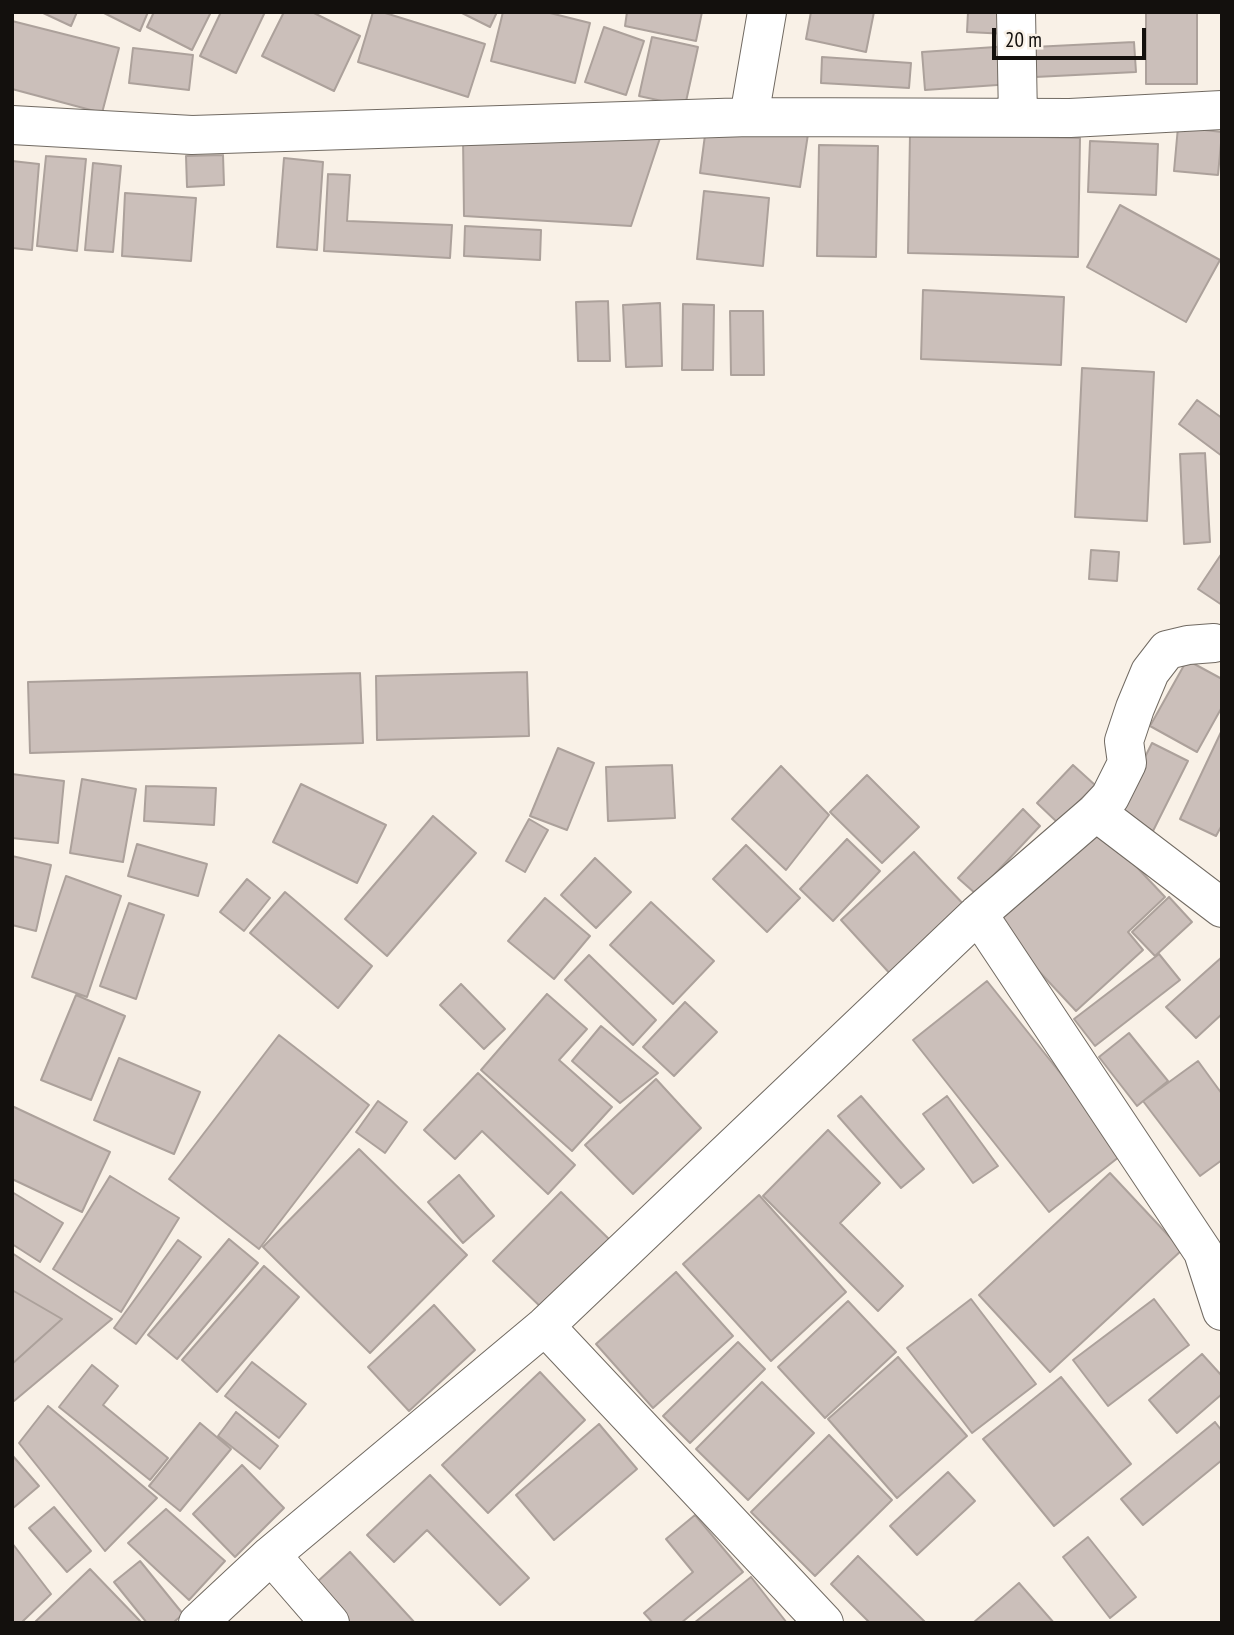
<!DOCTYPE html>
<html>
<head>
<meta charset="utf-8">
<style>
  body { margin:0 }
  #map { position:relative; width:1234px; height:1635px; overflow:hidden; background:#f9f1e7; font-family:"PT Sans Narrow",sans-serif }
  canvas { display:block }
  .frame { position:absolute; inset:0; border:14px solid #13100d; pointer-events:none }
  .scale { position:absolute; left:992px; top:28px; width:154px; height:32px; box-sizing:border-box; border:4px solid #13100d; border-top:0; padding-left:9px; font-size:21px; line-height:24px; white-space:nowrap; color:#13100d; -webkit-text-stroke:5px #f9f1e7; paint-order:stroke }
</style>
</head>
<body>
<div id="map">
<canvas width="1234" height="1635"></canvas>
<div class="frame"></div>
<div class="scale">20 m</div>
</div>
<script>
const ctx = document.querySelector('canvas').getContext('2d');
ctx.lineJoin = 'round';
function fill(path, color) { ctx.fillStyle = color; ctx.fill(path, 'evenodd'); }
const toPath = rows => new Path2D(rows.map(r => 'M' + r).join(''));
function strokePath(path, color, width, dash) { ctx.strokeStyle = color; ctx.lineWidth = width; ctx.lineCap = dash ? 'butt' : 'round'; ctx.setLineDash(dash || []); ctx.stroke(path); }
const building = toPath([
  [41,12,77,12,71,26,41,12],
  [102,12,148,12,140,31,102,12],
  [154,12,211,12,192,50,147,27,154,12],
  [221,12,265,12,236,73,200,56,221,12],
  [284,12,312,12,360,36,334,91,262,56,284,12],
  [373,12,382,12,485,44,468,97,358,62,373,12],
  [460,12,497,12,490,27,460,12],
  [503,12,546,12,590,23,575,83,491,61,503,12],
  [627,12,702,12,696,41,625,26,627,12],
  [811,12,874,12,866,52,806,39,811,12],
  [968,12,1009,12,1008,34,967,32,968,12],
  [1146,12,1197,12,1197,84,1146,84,1146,12],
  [12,21,119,48,102,113,12,89,12,21],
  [604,27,644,41,626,95,585,82,604,27],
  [652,37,698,47,685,106,639,96,652,37],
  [1134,42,1136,72,1035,77,1033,47,1134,42],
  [1010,46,1012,84,925,90,922,52,1010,46],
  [133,48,193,55,189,90,129,83,133,48],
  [822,57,911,63,909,88,821,83,822,57],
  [707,120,808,134,800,187,700,173,707,120],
  [1178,127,1222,132,1218,175,1174,171,1178,127],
  [910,134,1080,138,1078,257,908,253,910,134],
  [661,135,631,226,464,216,463,137,661,135],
  [1090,141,1158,144,1156,195,1088,192,1090,141],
  [819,145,878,146,876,257,817,256,819,145],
  [223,155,224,185,187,187,186,156,223,155],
  [46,156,86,159,77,251,37,246,46,156],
  [284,158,323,162,317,250,277,247,284,158],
  [12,161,39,164,32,250,12,248,12,161],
  [93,163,121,166,113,252,85,250,93,163],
  [328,174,350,175,347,221,452,225,450,258,324,251,328,174],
  [704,191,769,198,763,266,697,259,704,191],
  [125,193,196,198,191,261,122,256,125,193],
  [1120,205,1220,260,1186,322,1087,267,1120,205],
  [465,226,541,230,540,260,464,256,465,226],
  [923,290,1064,297,1061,365,921,359,923,290],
  [608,301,610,361,578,361,576,302,608,301],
  [660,303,662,366,626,367,623,305,660,303],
  [683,304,714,305,713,370,682,370,683,304],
  [730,311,763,311,764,375,731,375,730,311],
  [1082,368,1154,372,1147,521,1075,517,1082,368],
  [1197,400,1222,418,1222,456,1179,424,1197,400],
  [1205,453,1210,542,1184,544,1180,454,1205,453],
  [1091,550,1119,552,1117,581,1089,579,1091,550],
  [1222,553,1222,605,1198,589,1222,553],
  [1187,660,1222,679,1222,707,1197,752,1150,726,1187,660],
  [527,672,529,736,377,740,376,676,527,672],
  [360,673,363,743,30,753,28,682,360,673],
  [1222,730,1222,825,1216,836,1180,819,1222,730],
  [1152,743,1188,761,1153,831,1117,813,1152,743],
  [558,748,594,763,567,830,530,816,558,748],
  [672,765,675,818,608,821,606,767,672,765],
  [1073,765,1095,785,1058,823,1037,803,1073,765],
  [781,766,829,815,786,870,732,819,781,766],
  [12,774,64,781,58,843,12,838,12,774],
  [867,775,919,827,882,863,830,812,867,775],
  [82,779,136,789,123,862,70,853,82,779],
  [301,784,386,825,357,883,273,842,301,784],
  [146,786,216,788,214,825,144,821,146,786],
  [1023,809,1040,826,976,894,958,878,1023,809],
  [433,816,476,853,387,956,345,919,433,816],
  [529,819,548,830,525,872,506,861,529,819],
  [1098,826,1165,897,1128,932,1143,950,1076,1011,994,923,1098,826],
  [847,839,880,871,833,921,800,889,847,839],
  [137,844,207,864,198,896,128,876,137,844],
  [746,845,800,898,767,932,713,879,746,845],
  [914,852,967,908,893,977,841,920,914,852],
  [12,856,51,865,36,931,12,925,12,856],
  [595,858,631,892,596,928,561,895,595,858],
  [66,876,121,896,87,997,32,977,66,876],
  [247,879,270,898,244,931,220,912,247,879],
  [285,892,372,966,338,1008,250,933,285,892],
  [1169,897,1192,922,1155,956,1132,932,1169,897],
  [545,898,590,936,554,979,508,941,545,898],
  [651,902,714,961,673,1004,610,945,651,902],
  [129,903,164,915,136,999,100,986,129,903],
  [1159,954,1180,980,1095,1046,1074,1019,1159,954],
  [589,955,656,1020,633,1045,565,980,589,955],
  [1222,957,1222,1014,1196,1038,1166,1007,1222,957],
  [987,981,1124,1153,1049,1212,913,1040,987,981],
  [461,984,505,1029,484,1049,440,1005,461,984],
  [547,994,587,1029,559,1060,612,1107,572,1151,481,1070,547,994],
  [76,995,125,1016,91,1100,41,1080,76,995],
  [685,1002,717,1032,674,1076,643,1047,685,1002],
  [601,1026,658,1073,620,1103,572,1061,601,1026],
  [1129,1033,1168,1081,1137,1106,1099,1057,1129,1033],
  [279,1035,369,1105,259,1249,169,1179,279,1035],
  [119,1058,200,1092,174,1154,94,1120,119,1058],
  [1198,1061,1222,1094,1222,1160,1200,1176,1143,1101,1198,1061],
  [478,1073,575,1165,548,1194,482,1131,455,1159,424,1130,478,1073],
  [656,1079,701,1128,633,1194,585,1145,656,1079],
  [861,1096,924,1169,901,1188,838,1116,861,1096],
  [947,1096,998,1166,973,1183,923,1114,947,1096],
  [378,1101,407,1122,385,1153,356,1132,378,1101],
  [12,1106,110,1152,82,1212,12,1179,12,1106],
  [828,1130,880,1183,840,1223,903,1286,878,1311,763,1196,828,1130],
  [359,1149,467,1255,370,1353,263,1247,359,1149],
  [1110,1173,1182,1250,1050,1372,979,1295,1110,1173],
  [459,1175,494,1216,463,1243,428,1202,459,1175],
  [110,1176,179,1218,121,1312,53,1269,110,1176],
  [12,1192,63,1223,40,1262,12,1244,12,1192],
  [561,1192,613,1243,546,1312,493,1261,561,1192],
  [759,1195,846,1292,771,1361,683,1264,759,1195],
  [229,1239,258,1263,177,1359,148,1335,229,1239],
  [178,1240,201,1257,136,1344,114,1328,178,1240],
  [12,1253,112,1319,14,1401,12,1399,12,1364,62,1319,12,1290,12,1253],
  [264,1266,299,1297,217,1392,182,1360,264,1266],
  [676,1272,733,1336,653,1408,596,1344,676,1272],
  [12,1290,62,1319,12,1364,12,1290],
  [971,1299,1036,1384,972,1433,907,1348,971,1299],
  [1154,1299,1189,1345,1108,1406,1073,1360,1154,1299],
  [848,1301,896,1352,825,1418,778,1367,848,1301],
  [434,1305,475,1350,409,1411,368,1367,434,1305],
  [738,1342,765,1369,690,1443,663,1416,738,1342],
  [1202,1354,1222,1376,1222,1394,1177,1433,1149,1400,1202,1354],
  [898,1357,967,1436,897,1498,828,1419,898,1357],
  [252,1362,306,1404,279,1438,225,1396,252,1362],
  [92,1365,118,1386,103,1405,168,1458,150,1480,59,1407,92,1365],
  [540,1372,585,1420,488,1513,442,1465,540,1372],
  [1061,1377,1131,1464,1054,1526,983,1439,1061,1377],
  [762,1382,814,1433,748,1500,696,1449,762,1382],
  [48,1406,157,1498,105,1551,19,1443,48,1406],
  [236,1412,278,1446,260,1469,218,1436,236,1412],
  [1215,1422,1222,1431,1222,1460,1143,1525,1121,1499,1215,1422],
  [200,1423,231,1449,180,1511,149,1486,200,1423],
  [599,1424,637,1469,554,1540,516,1495,599,1424],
  [829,1435,892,1500,815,1576,751,1512,829,1435],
  [12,1455,39,1486,12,1509,12,1455],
  [242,1465,284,1508,235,1557,193,1514,242,1465],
  [948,1472,975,1501,917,1555,890,1526,948,1472],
  [430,1475,529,1578,500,1605,427,1530,394,1562,367,1535,430,1475],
  [54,1507,91,1551,67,1572,29,1528,54,1507],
  [166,1509,225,1561,189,1600,128,1543,166,1509],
  [695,1515,743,1572,681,1623,653,1623,644,1613,693,1572,666,1539,695,1515],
  [1088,1537,1136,1597,1110,1618,1063,1557,1088,1537],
  [12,1543,51,1594,21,1623,12,1623,12,1543],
  [350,1552,415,1623,334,1623,306,1592,350,1552],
  [858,1556,926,1623,870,1623,831,1584,858,1556],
  [140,1561,183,1614,173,1623,147,1623,114,1582,140,1561],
  [90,1569,142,1623,34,1623,90,1569],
  [751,1577,787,1623,694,1623,751,1577],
  [1019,1583,1054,1623,973,1623,1019,1583]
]);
fill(building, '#cbbfba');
strokePath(building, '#aca19b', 2);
const street = toPath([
  [1016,12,1018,118],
  [749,117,767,12],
  [12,125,192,135,749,117,1070,118,1222,110],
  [1096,812,1222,908],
  [978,914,1203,1252,1222,1311],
  [545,1326,824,1623],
  [271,1555,330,1623],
  [198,1623,271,1555,545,1326,978,914,1096,812,1110,797,1127,763,1124,741,1135,708,1150,672,1167,650,1188,645,1214,643]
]);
strokePath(street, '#716a62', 40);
strokePath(street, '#fff', 38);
</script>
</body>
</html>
